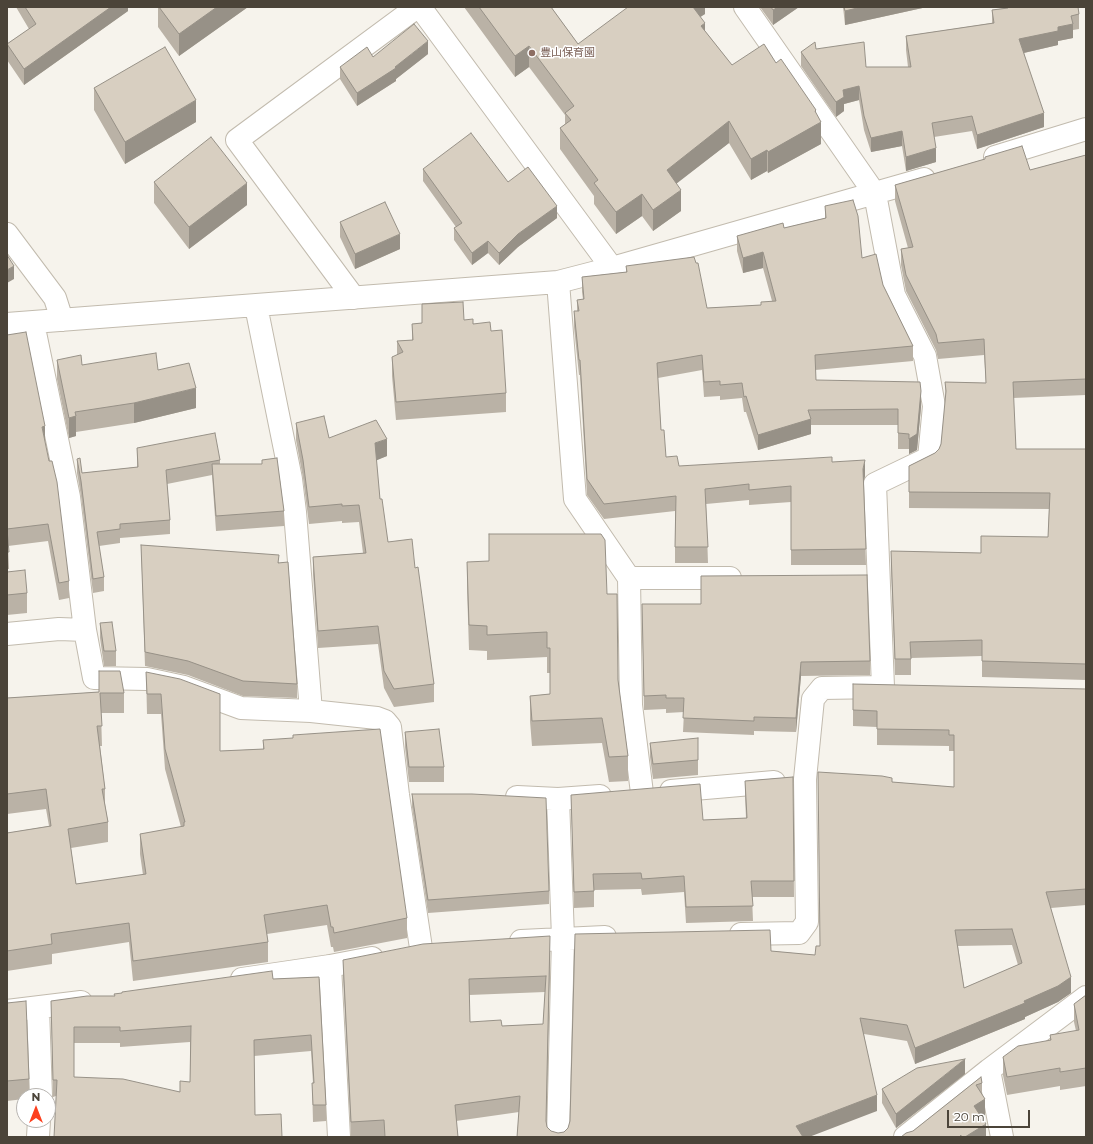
<!DOCTYPE html>
<html>
<head>
<meta charset="utf-8">
<style>
  body { margin:0 }
  #map { position:relative; width:1093px; height:1144px; overflow:hidden; background:#f6f3ec; font-family:Montserrat,sans-serif }
  canvas { display:block }
  .frame { position:absolute; inset:0; border:8px solid #4b4439; pointer-events:none }
  .north { position:absolute; left:16px; top:1088px; width:40px; height:40px; box-sizing:border-box; background:#fff; border:1px solid #b7b4b0; border-radius:50%; rotate:0deg; font-size:11px; font-weight:700; line-height:16px; text-align:center; color:#4b4439 }
  .north::after { content:''; display:block; margin:auto; width:14px; height:18px; background:#fc3f1d; clip-path:polygon(50% 0,100% 100%,50% 72%,0 100%) }
  .scale { position:absolute; left:947px; top:1110px; width:83px; height:18px; box-sizing:border-box; border:2px solid #4b4439; border-top:0; padding-left:5px; font-size:12px; line-height:14px; white-space:nowrap; color:#4b4439; -webkit-text-stroke:3px #fff; paint-order:stroke }
</style>
</head>
<body>
<div id="map">
<canvas width="1093" height="1144"></canvas>
<div class="frame"></div>
<div class="north">N</div>
<div class="scale">20 m</div>
</div>
<script>
const ctx = document.querySelector('canvas').getContext('2d');
ctx.lineJoin = 'round';
const toPath = rows => new Path2D(rows.map(r => 'M' + r).join(''));
function strokePath(path, color, width, dash) { ctx.strokeStyle = color; ctx.lineWidth = width; ctx.lineCap = dash ? 'butt' : 'round'; ctx.setLineDash(dash || []); ctx.stroke(path); }
function fill(path, color) { ctx.fillStyle = color; ctx.fill(path, 'evenodd'); }
function drawText(font, color, halo, rows, align = 'center') {
  ctx.font = font + ' Montserrat,"Noto Sans JP",sans-serif'; ctx.lineWidth = 3; ctx.setLineDash([]); ctx.textBaseline = 'middle'; ctx.strokeStyle = halo; ctx.fillStyle = color; for (const [text, x, y, turn = 0] of rows) {
    ctx.save(); ctx.translate(x, y); ctx.rotate((+turn || 0) * Math.PI / 180); ctx.textAlign = isNaN(turn) ? turn : align; if (halo) ctx.strokeText(text, 0, 0); ctx.fillText(text, 0, 0); ctx.restore();
  }
}
const minor = toPath([
  [420,7,612,268],
  [745,7,875,194,894,295,925,356,934,406,929,458,875,484,883,687],
  [995,157,1086,129],
  [7,234,55,298,62,320],
  [558,282,575,499,629,578,631,705,642,793],
  [354,298,237,140,417,7],
  [256,306,291,479,295,512,311,711,377,718,385,721,390,727,398,795,421,948],
  [33,323,69,497,85,630,94,678,147,679,184,687,241,708,311,711],
  [7,324,558,282,612,268,924,179],
  [629,578,730,578],
  [7,634,59,629,85,630],
  [671,791,774,782],
  [517,797,558,799,600,796],
  [558,799,563,938,558,1137],
  [741,934,799,933,807,922,805,779,813,699,822,688,883,687],
  [521,941,605,937],
  [330,966,339,1137],
  [242,979,330,966,372,958],
  [38,1008,41,1096],
  [7,1011,81,1002],
  [989,1070,1002,1137],
  [38,1137,39,1120],
  [905,1137,989,1070,1086,997]
]);
strokePath(minor, '#c2bbae', 24);
strokePath(minor, '#fff', 22);
fill(toPath([
  [16,7,128,7,128,11,24,85,7,60,7,44,29,29],
  [158,7,248,7,179,56,158,27],
  [464,7,551,7,578,44,705,7,705,14,700,16,705,31,732,65,776,63,816,115,821,144,768,173,767,171,751,180,729,143,676,183,681,211,653,231,642,216,616,234,594,204,594,196,560,149,560,128,565,124,565,115,529,67,515,77],
  [760,7,799,7,773,25],
  [843,7,927,7,845,25],
  [1005,7,1078,7,1079,14,1079,29,1073,30,1073,38,1058,41,1058,45,1024,53,1044,127,977,149,972,131,934,137,936,162,906,171,902,146,871,152,864,130,859,100,844,104,844,111,836,117,801,66,801,52,816,49,866,67,908,67,906,50,906,36,992,23,992,10,1005,8],
  [428,54,396,79,396,81,357,106,340,79,340,67,373,57],
  [94,88,196,122,125,164,94,110],
  [1086,155,1086,395,1013,398,1016,449,1086,449,1086,680,982,677,982,656,911,658,911,675,895,675,891,567,891,551,981,553,1048,537,1049,509,909,508,909,466,935,453,939,449,941,444,946,400,945,382,986,383,984,355,938,359,936,350,906,291,901,265,901,249,908,248,895,201,895,185,985,159,985,157,1030,170],
  [423,169,508,182,557,218,518,247,499,265,488,253,472,265,454,240,454,228,456,227,423,181],
  [154,182,247,205,189,249,154,203],
  [825,206,862,258,883,285,913,346,913,361,815,370,816,380,921,407,917,450,909,454,909,449,898,449,898,425,811,425,811,434,758,450,746,412,744,412,742,398,720,400,720,396,704,397,702,370,658,378,661,430,666,457,679,466,832,462,865,476,863,482,866,565,791,565,791,502,749,505,749,500,706,504,708,563,675,563,675,511,604,519,587,495,580,375,579,375,574,327,574,311,577,311,577,300,583,299,582,292,582,277,626,272,626,266,707,308,761,305,772,301,763,268,743,273,737,251,737,236,784,228,825,218],
  [340,222,400,249,355,269,340,237],
  [422,304,464,320,491,331,506,393,506,412,396,420,392,376,392,357,397,355,397,341,412,340,412,324,422,323],
  [7,335,45,442,69,581,69,598,59,600,48,541,8,546,9,569,7,569],
  [57,360,82,365,158,370,196,408,134,423,76,432,76,436,69,438,57,379],
  [296,423,329,438,387,456,376,460,380,499,388,542,415,568,434,684,434,702,394,707,384,688,378,644,318,648,313,574,313,557,363,553,359,522,342,523,342,521,309,524,303,478,296,440],
  [137,448,220,460,220,464,284,511,284,526,216,531,212,475,167,484,170,520,170,534,120,538,120,543,99,546,104,577,104,591,93,593,81,496,77,473,77,459,82,473,137,467],
  [141,545,279,562,297,684,297,698,243,696,188,675,145,666],
  [467,562,607,594,618,680,628,756,628,781,609,782,602,743,532,746,530,721,530,696,550,694,550,673,547,673,547,657,487,660,487,651,469,650,467,587],
  [7,572,27,593,27,613,7,615],
  [642,604,870,661,870,675,801,676,796,732,754,731,754,735,683,732,684,712,666,713,666,709,644,710],
  [100,623,116,651,116,666,104,666,100,638],
  [146,672,220,751,263,749,263,740,407,918,407,938,334,952,333,947,331,947,327,925,267,934,268,942,268,962,133,981,129,942,52,954,52,964,7,971,7,833,49,826,46,809,7,814,7,698,99,692,124,693,124,713,101,713,102,746,100,746,105,789,105,804,108,822,108,842,71,848,76,884,143,875,140,854,140,834,181,827,165,769,161,714,147,714],
  [853,684,1086,689,1086,905,1051,908,1071,993,1058,1002,1025,1017,1025,1019,915,1064,907,1041,864,1034,877,1111,517,1137,519,1112,456,1121,458,1137,384,1137,384,1136,351,1137,343,976,343,960,550,952,546,1122,547,1127,551,1131,558,1133,564,1132,771,951,815,955,820,946,892,782,954,787,954,751,949,751,949,746,877,745,877,727,853,726],
  [1012,945,1018,965,964,988,958,946],
  [545,992,543,1024,502,1026,470,1022,469,995],
  [405,732,444,767,444,782,409,782,405,747],
  [650,743,698,753,698,775,653,779,650,757],
  [793,777,794,897,752,897,753,921,686,923,684,892,642,895,641,889,594,890,594,907,574,908,571,795,703,820,746,818,745,796,745,781],
  [412,794,549,891,549,904,428,913,412,807],
  [319,977,326,1105,326,1121,313,1122,312,1083,313,1083,311,1051,254,1056,255,1115,282,1137,56,1096,53,1097,51,1001,114,996,273,979],
  [190,1042,190,1082,180,1092,74,1077,74,1043,120,1043,120,1047],
  [1086,995,1086,1086,1060,1090,1060,1086,1007,1095,1003,1075,1003,1057,1050,1040,1050,1035,1076,1031,1074,1022,1074,1004],
  [7,1003,29,1079,29,1096,24,1096,24,1099,7,1101],
  [965,1074,896,1128,882,1103,882,1089],
  [981,1077,982,1083,982,1094,985,1115,981,1117,986,1137,913,1131]
]), '#bab2a6');
fill(toPath([
  [111,7,128,7,128,11,24,85,24,69],
  [217,7,248,7,179,56,179,34],
  [690,7,705,7,705,14,690,24],
  [778,7,799,7,773,25,773,10],
  [861,7,927,7,845,25,845,11],
  [705,23,705,44,701,26],
  [1073,24,1073,38,1058,41,1058,45,1019,54,1019,39,1058,27],
  [428,41,428,54,396,79,396,81,357,106,357,93,395,67],
  [529,46,529,67,515,77,515,56],
  [859,86,859,100,844,104,844,111,836,117,836,102,843,90],
  [196,100,196,122,125,164,125,142],
  [816,110,816,125,821,122,821,144,768,173,768,152],
  [1044,113,1044,127,977,149,977,135],
  [729,121,729,143,667,191,667,170],
  [902,131,902,146,871,152,871,138],
  [936,148,936,162,906,171,906,157],
  [767,150,767,171,751,180,751,159],
  [247,183,247,205,189,249,189,227],
  [681,190,681,211,653,231,653,210],
  [642,194,642,216,616,234,616,212],
  [557,206,557,218,518,247,499,265,499,253,518,234],
  [400,234,400,249,355,269,355,254],
  [488,241,488,253,472,265,472,253],
  [763,252,763,268,743,273,743,258],
  [14,266,14,279,7,283,7,270],
  [196,388,196,408,134,423,134,403],
  [921,391,921,407,917,450,909,454,909,439],
  [76,416,76,436,69,438,69,418],
  [811,419,811,434,758,450,758,435],
  [45,426,45,443,42,427],
  [387,439,387,456,375,461,375,443],
  [865,460,865,476,863,484,863,469],
  [801,662,801,676,796,732,796,718],
  [550,936,550,952,546,1137,546,1121],
  [1071,977,1071,993,1058,1002,1025,1017,1025,1019,915,1064,915,1048,1024,1001],
  [965,1059,965,1074,896,1128,896,1114],
  [877,1095,877,1111,809,1137,796,1137,796,1126],
  [985,1099,985,1115,974,1122,974,1106],
  [986,1124,986,1137,965,1137]
]), '#979187');
const building = toPath([
  [25,7,111,7,24,69,7,44,36,24,25,7],
  [159,7,217,7,179,34,159,7],
  [479,7,551,7,578,44,628,7,693,7,705,23,701,26,732,65,764,44,776,63,781,59,816,110,815,111,821,122,768,152,767,150,751,159,729,121,667,170,681,190,653,210,642,194,616,212,594,183,598,180,560,128,571,120,565,113,574,106,529,46,515,56,479,7],
  [771,7,778,7,773,10,771,7],
  [844,7,861,7,845,11,844,7],
  [1008,7,1078,7,1079,14,1071,16,1073,24,1058,27,1058,31,1019,39,1044,113,977,135,972,116,932,123,936,148,906,157,902,131,871,138,864,116,859,86,843,90,844,97,836,102,801,52,815,42,816,49,864,42,866,67,911,67,906,36,994,23,992,10,1008,8,1008,7],
  [414,24,428,41,395,67,396,68,357,93,340,67,367,47,373,57,414,24],
  [165,47,196,100,125,142,94,88,165,47],
  [471,133,508,182,528,167,557,206,518,234,499,253,488,241,472,253,454,228,462,223,423,169,471,133],
  [211,137,247,183,189,227,154,182,211,137],
  [1022,146,1030,170,1086,155,1086,379,1013,382,1016,449,1086,449,1086,664,982,661,982,640,910,642,911,659,895,659,891,551,981,553,981,536,1048,537,1050,493,909,492,909,466,935,453,939,449,941,444,946,391,945,382,986,383,984,339,938,343,936,334,906,275,901,249,913,247,895,185,985,159,985,157,1022,146],
  [853,200,858,216,862,258,876,254,883,285,913,346,815,355,816,380,920,382,921,391,917,434,909,439,909,434,898,433,898,409,808,410,811,419,758,435,746,396,744,397,742,383,720,385,720,381,704,382,702,355,657,363,661,430,664,430,666,457,677,456,679,466,832,457,832,462,865,460,863,469,866,549,791,550,791,486,749,490,749,484,705,489,708,547,675,547,676,496,604,504,587,479,580,360,579,360,574,311,579,311,577,300,584,299,582,277,627,272,626,266,694,257,696,263,698,263,707,308,761,305,761,302,776,301,763,252,743,258,737,236,783,223,784,228,826,218,825,206,853,200],
  [385,202,400,234,355,254,340,222,385,202],
  [7,255,14,266,7,270,7,255],
  [463,302,464,320,473,319,473,324,490,322,491,331,502,330,506,393,396,402,392,357,403,352,397,341,413,340,412,324,422,323,422,304,463,302],
  [26,332,45,426,42,427,49,461,52,461,57,482,69,581,59,583,48,524,7,529,7,335,26,332],
  [156,353,158,370,189,363,196,388,134,403,75,412,76,416,69,418,57,360,81,355,82,365,156,353],
  [324,416,329,438,376,420,387,439,375,443,380,499,382,499,388,542,412,539,415,568,418,567,434,684,394,689,384,671,378,626,318,631,313,557,366,553,359,505,342,506,342,504,309,507,303,460,296,423,324,416],
  [215,433,220,460,166,470,170,520,120,524,120,529,97,532,104,577,93,579,81,481,77,459,80,458,82,473,138,467,137,448,215,433],
  [277,458,284,511,216,516,212,464,262,464,262,460,277,458],
  [7,529,9,552,7,552,7,529],
  [489,534,601,534,605,540,607,594,617,594,618,680,628,756,609,757,602,718,532,721,530,696,550,694,550,648,547,648,547,632,487,635,487,626,469,625,467,562,489,561,489,534],
  [141,545,279,555,278,563,288,562,297,684,243,681,188,661,145,652,141,545],
  [25,570,27,593,7,595,7,572,25,570],
  [867,575,870,661,801,662,796,718,754,717,754,721,683,718,684,698,666,698,666,695,644,696,642,604,701,604,701,576,867,575],
  [112,622,116,651,104,651,100,623,112,622],
  [99,671,120,671,124,693,100,693,102,726,97,726,105,789,102,789,108,822,68,829,76,884,146,874,140,834,184,826,184,822,185,822,165,749,161,694,147,694,146,672,180,679,220,694,220,751,264,749,263,740,293,738,293,735,380,729,407,918,334,933,333,927,331,927,327,905,264,915,268,942,133,961,129,923,51,934,52,944,7,951,7,833,51,826,46,789,7,794,7,698,99,692,99,671],
  [853,684,1086,689,1086,889,1046,892,1071,977,1058,986,1024,1001,1025,1003,915,1048,907,1025,860,1018,877,1095,796,1126,803,1137,517,1137,520,1096,455,1105,458,1137,385,1137,384,1120,351,1122,343,960,423,944,550,936,546,1121,547,1127,551,1131,558,1133,564,1132,568,1128,570,1121,575,934,770,930,771,951,815,955,816,946,820,946,818,772,882,776,892,778,892,782,954,787,954,735,949,735,949,730,877,729,877,711,853,710,853,684],
  [1012,929,1022,963,964,988,955,930,1012,929],
  [546,976,543,1024,502,1026,501,1020,470,1022,469,979,546,976],
  [439,729,444,767,409,767,405,732,439,729],
  [698,738,698,760,653,764,650,743,698,738],
  [793,777,794,881,751,881,753,906,686,907,684,876,642,879,641,873,593,874,594,891,574,892,571,795,700,784,703,820,747,818,745,781,793,777],
  [412,794,472,794,546,798,549,891,428,900,412,794],
  [272,971,273,979,319,977,326,1105,313,1105,312,1083,314,1083,311,1035,254,1040,255,1115,281,1114,282,1137,54,1137,57,1080,53,1080,51,1001,87,996,115,996,114,994,122,993,122,992,272,971],
  [191,1026,190,1082,180,1081,180,1092,123,1079,74,1077,74,1027,120,1027,120,1031,191,1026],
  [1086,995,1086,1068,1060,1072,1060,1068,1007,1077,1003,1057,1018,1046,1051,1040,1050,1035,1079,1030,1074,1004,1086,995],
  [26,1001,29,1079,7,1081,7,1003,26,1001],
  [965,1059,896,1114,882,1089,917,1068,965,1059],
  [981,1077,982,1083,976,1085,985,1099,974,1106,986,1124,965,1137,961,1137,961,1135,959,1137,901,1137,906,1133,913,1131,981,1077]
]);
fill(building, '#d8cfc1');
strokePath(building, '#979187', 1);
for (const [x, y, r, color] of [
  [532,53,4,"#8d6e63"]
]) { const dot = new Path2D(); dot.arc(x, y, r, 0, 2 * Math.PI); ctx.fillStyle = color; ctx.fill(dot); strokePath(dot, '#fff', 1.5); }
drawText('11px', '#785e54', '#fff', [
  ["豊山保育園",540,53]
], 'left');
</script>
</body>
</html>
